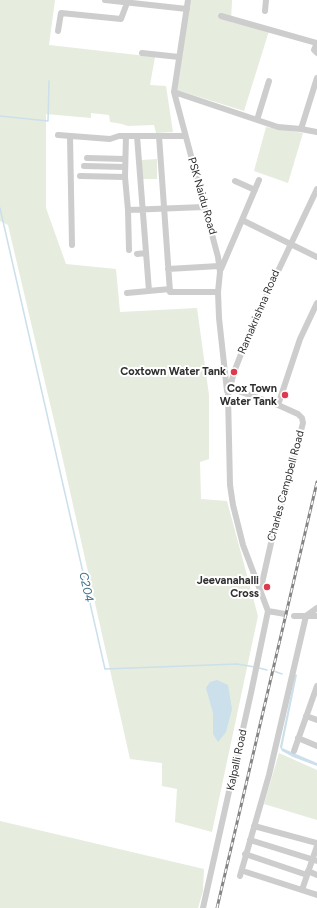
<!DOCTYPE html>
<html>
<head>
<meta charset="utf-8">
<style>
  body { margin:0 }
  canvas { display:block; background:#fff }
</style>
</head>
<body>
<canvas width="317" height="908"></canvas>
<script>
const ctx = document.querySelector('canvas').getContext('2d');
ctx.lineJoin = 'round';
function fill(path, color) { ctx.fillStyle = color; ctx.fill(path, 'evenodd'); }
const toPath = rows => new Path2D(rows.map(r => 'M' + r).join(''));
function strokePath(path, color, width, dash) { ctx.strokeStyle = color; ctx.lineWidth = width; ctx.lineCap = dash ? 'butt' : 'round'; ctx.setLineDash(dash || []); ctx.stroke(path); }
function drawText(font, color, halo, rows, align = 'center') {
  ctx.font = font + ' Figtree,sans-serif'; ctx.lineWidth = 4; ctx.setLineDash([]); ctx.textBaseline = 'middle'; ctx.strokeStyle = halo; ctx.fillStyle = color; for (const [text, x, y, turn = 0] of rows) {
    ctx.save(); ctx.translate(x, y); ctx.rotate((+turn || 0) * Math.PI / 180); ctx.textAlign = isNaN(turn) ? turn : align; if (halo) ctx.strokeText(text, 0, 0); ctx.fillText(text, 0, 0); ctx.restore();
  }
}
fill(toPath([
  [0,0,55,0,49,45,155,57,150,85,166,86,173,132,156,133,154,125,128,126,122,124,110,122,109,115,91,113,91,118,46,114,46,208,66,264,116,269,120,312,197,308,209,395,209,459,200,462,201,499,227,501,258,616,212,832,175,822,177,789,162,786,162,763,130,759,56,429,8,225,0,221],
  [190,0,232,0,231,22,269,31,244,111,177,90],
  [266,127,303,133,288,183,254,171],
  [157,159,157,179,142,179,142,160],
  [279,753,317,770,317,820,264,804],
  [0,821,204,869,203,891,198,908,0,908]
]), '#e6ecde');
fill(toPath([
  [295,674,297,675,282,748,317,763,317,766,293,757,282,751,280,747],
  [217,680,228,685,232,709,226,732,218,742,213,734,213,713,206,688,210,682]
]), '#cbe0eb');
strokePath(toPath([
  [0,116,48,121,49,81],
  [0,208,105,669,237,664,255,667],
  [259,668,267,670],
  [271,670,282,674]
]), '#cbe0eb', 1.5);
strokePath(toPath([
  [105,0,187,9],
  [188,0,174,92,218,257,220,272,218,292,219,318,227,391],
  [265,11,266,0],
  [221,16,317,43],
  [58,31,61,13,121,19,127,3],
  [317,43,314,50,317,53],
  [142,53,179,57],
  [174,92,278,127,301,129,317,132],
  [257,120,269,81],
  [301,129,317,78],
  [58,135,110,139,119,136,126,136],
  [70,136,72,245],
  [137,136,149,291],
  [159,136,170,292,218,292],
  [87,158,125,159],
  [84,166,125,167],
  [80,176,125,177],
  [259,180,242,220,317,257],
  [235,181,255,190],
  [128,210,204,207],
  [129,250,128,210,125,177,126,136,185,136],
  [137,254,146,253],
  [168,269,219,266],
  [221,269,242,220],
  [127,293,170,289],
  [230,388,278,405],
  [260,592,271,543,303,423,302,418,298,414,278,405,300,339,317,303],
  [268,611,243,545,233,505,230,485,228,395,234,372,252,326,317,189],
  [268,611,285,614],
  [294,616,317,616],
  [306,716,317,720],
  [298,738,317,746],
  [294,751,317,686],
  [254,826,317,843],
  [250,840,317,861],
  [245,854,307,875],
  [308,871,317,875],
  [246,872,317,895],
  [240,876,269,775,306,616,317,608],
  [302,890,317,846],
  [203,908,251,693,268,611]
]), '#cdcdcd', 6);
const rail = toPath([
  [217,908,317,482]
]);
strokePath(rail, '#858585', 3);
strokePath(rail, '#fff', 1.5, [4.5]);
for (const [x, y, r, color] of [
  [234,372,4,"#de3a4e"],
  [285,395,4,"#de3a4e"],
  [267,587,4,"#de3a4e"]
]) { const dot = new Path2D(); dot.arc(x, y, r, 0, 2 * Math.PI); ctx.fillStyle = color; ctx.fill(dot); strokePath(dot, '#fff', 1.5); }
drawText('11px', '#303030', '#fff', [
  ["PSK Naidu Road",202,196,74],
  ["Ramakrishna Road",259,312,-67],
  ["Charles Campbell Road",286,486,-75],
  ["Kalpalli Road",237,760,-78]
]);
drawText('bold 11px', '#303030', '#fff', [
  ["Coxtown Water Tank",226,372],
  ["Cox Town",277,389],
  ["Water Tank",277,402],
  ["Jeevanahalli",259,581],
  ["Cross",259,594]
], 'right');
drawText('italic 12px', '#41748e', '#fff', [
  ["C204",86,587,77]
]);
</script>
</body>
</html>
